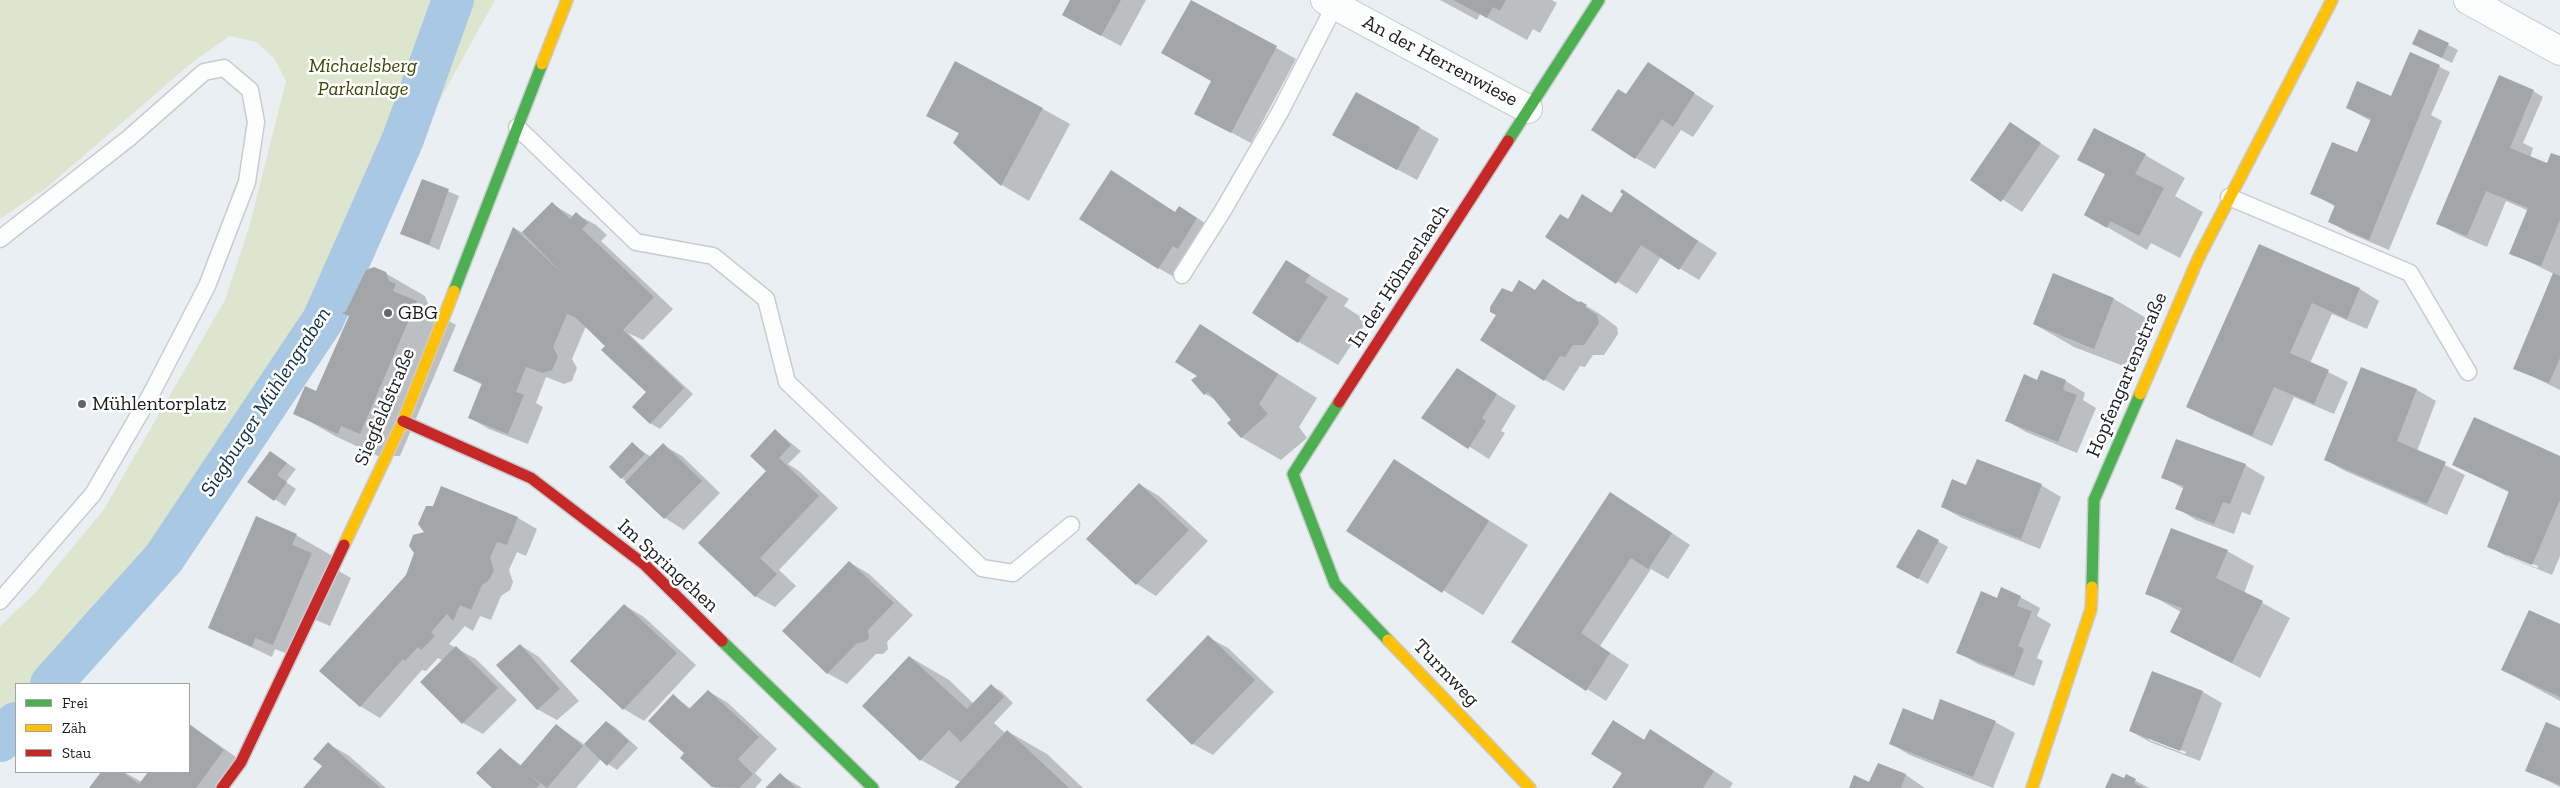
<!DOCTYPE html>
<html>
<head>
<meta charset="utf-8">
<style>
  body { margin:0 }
  #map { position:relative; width:2560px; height:788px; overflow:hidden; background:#eaeff3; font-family:"Zilla Slab",serif }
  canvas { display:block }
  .legend { position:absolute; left:15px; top:683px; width:175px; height:90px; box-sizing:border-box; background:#fff; border:1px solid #a3a4a5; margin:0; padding:6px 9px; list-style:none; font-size:15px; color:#191c1f }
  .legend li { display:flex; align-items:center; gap:10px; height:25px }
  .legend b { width:25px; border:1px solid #a3a4a5 }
</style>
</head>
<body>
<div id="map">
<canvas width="2560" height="788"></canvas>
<ul class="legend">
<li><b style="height:6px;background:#4caf50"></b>Frei</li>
<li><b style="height:6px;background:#ffc107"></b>Zäh</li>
<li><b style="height:6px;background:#c62828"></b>Stau</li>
</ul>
</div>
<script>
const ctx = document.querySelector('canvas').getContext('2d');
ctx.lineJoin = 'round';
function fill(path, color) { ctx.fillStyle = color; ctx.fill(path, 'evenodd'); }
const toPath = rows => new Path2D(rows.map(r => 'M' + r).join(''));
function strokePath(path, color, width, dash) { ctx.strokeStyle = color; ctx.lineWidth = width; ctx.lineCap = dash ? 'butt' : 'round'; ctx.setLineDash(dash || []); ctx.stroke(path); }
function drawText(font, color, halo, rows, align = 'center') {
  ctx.font = font + ' "Zilla Slab",serif'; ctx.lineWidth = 5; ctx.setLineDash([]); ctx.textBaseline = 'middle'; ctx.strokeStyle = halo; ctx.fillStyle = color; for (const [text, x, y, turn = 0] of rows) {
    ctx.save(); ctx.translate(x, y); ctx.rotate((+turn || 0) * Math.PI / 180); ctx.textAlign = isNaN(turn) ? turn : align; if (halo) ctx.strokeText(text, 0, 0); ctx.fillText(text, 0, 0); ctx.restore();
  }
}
fill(toPath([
  [0,0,495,0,319,319,155,547,37,684,16,684,16,709,0,728,0,626,35,593,104,509,225,300,250,224,286,81,274,58,256,42,230,36,194,61,45,189,0,219]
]), '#dee5cf');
fill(toPath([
  [1071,0,1146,0,1121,46,1083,26],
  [1440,0,1552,0,1557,3,1540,33,1533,29,1527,40,1480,14,1477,20],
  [1192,1,1296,59,1251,143,1195,113,1212,81],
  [2420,30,2458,50,2452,63,2414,44],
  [2411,53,2450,72,2431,115,2442,121,2389,250,2349,233,2330,222,2336,207,2312,193,2358,154,2371,121,2347,108,2392,97],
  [1648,64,1714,106,1693,137,1681,130,1655,169,1636,158,1627,95],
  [2533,91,2543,97,2523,143,2533,148,2530,158,2547,165,2560,158,2560,390,2515,368,2554,274,2511,253,2529,211,2506,201,2487,247,2457,234,2437,223],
  [1043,109,1070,124,1029,201,1002,185,955,143,960,134,927,115],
  [2010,123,2060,156,2022,212,1971,179],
  [1420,128,1439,139,1417,180,1354,146],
  [2145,155,2185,178,2175,196,2203,212,2180,258,2151,243,2147,250,2086,215,2106,175,2079,159],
  [1111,172,1176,213,1180,207,1216,230,1178,279,1158,268],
  [423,180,459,196,439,250,401,233],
  [1622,191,1717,253,1699,280,1661,257,1637,294,1547,237,1568,220,1582,195,1612,213,1625,194],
  [552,204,574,217,576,214,596,225,607,235,601,241,673,309,643,340,628,333,693,394,660,429,650,423,648,392,586,326,572,359,577,368,572,381,564,384,546,377,536,403,543,407,528,444,489,429,470,418,483,385,454,371,514,228,523,233],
  [2259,246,2360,289,2379,301,2367,329,2332,314,2310,363,2348,382,2334,414,2294,397,2272,446,2207,417,2188,406],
  [1287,261,1349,299,1344,306,1367,321,1338,365,1299,342],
  [366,271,385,273,425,296,428,304,435,308,433,312,456,325,400,456,378,456,335,436,295,413,317,392,350,316,347,312],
  [1543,281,1600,314,1617,327,1618,334,1604,355,1593,355,1585,367,1580,366,1564,391,1545,380,1513,293,1537,291],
  [2114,299,2153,322,2134,370,2074,347,2034,324],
  [1201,325,1317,398,1299,427,1307,438,1281,460,1241,437,1233,421,1216,400,1205,394,1199,376],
  [2362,368,2417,390,2436,401,2417,451,2465,475,2447,515,2345,471,2326,460],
  [1457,369,1516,406,1501,431,1505,433,1489,459,1422,417],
  [2038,381,2066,381,2085,393,2083,400,2096,408,2077,453,2026,432,2007,421],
  [776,431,801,451,788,464,799,471,838,508,779,570,796,586,775,607,755,596,769,471],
  [632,444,651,457,663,445,682,456,720,493,684,530,665,518,622,478],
  [270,452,296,469,286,482,296,489,285,506,249,482],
  [2560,458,2560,556,2552,575,2508,557,2488,546,2510,493,2453,464],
  [2507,554,2538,566,2537,568,2507,556],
  [1394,460,1528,545,1483,615,1348,531],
  [2245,465,2265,477,2250,515,2242,512,2234,534,2196,520,2177,508,2184,489,2163,477],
  [1139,484,1159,496,1208,541,1156,596,1137,584,1088,538],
  [2041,485,2061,497,2040,549,1962,518,1942,507,1967,487],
  [441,488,518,518,537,529,526,556,517,552,509,570,513,582,510,590,501,596,491,620,480,616,473,631,465,626,449,644,476,659,517,700,483,734,463,723,422,682,443,661,438,658,426,671,422,670,380,718,360,706],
  [1630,505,1690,545,1668,579,1651,569,1600,646,1629,665,1606,701,1513,642],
  [1918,530,1948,547,1928,584,1898,567],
  [296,535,336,558,332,567,351,578,330,626,309,617,293,656,275,649,272,657,210,628],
  [2227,551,2254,566,2244,593,2290,618,2260,678,2171,632,2181,612,2147,593],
  [849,562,869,574,913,615,887,642,888,649,883,654,876,654,847,684,827,673],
  [2020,597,2040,608,2037,616,2051,624,2037,658,2043,661,2034,686,1978,664,1958,652,1998,599],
  [624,605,644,617,696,665,644,721,624,709,572,661],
  [2560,626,2560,701,2503,670],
  [1208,637,1228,648,1274,692,1213,755,1193,744,1147,700],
  [520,645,539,657,579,701,557,720,537,709],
  [910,657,949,680,974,704,991,686,1001,691,1013,703,994,723,1005,733,1007,731,1047,754,1083,788,956,788,960,782,921,760],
  [2153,672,2203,692,2222,703,2200,761,2150,742,2130,731],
  [2149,738,2186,752,2185,754,2149,740],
  [708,691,728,703,777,749,755,773,762,780,755,788,715,788,686,753,674,696,691,709],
  [1613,721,1645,740,1651,731,1733,783,1730,788,1613,788,1624,773],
  [607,722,616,728,638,748,617,770,601,759,576,788,494,788,500,749,522,766,556,725,585,745],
  [1934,722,1995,722,2015,733,1993,788,1910,755,1891,744],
  [189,724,243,762,224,788,90,788,102,772,124,772,142,782,149,772,189,772],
  [2560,729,2560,787,2527,770],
  [328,744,348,755,386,788,304,788,324,766],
  [1879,764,1906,775,1925,788,1850,788,1869,784],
  [780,775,799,786,802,788,767,788],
  [2126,776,2136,781,2149,788,2107,788,2124,780]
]), '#0003');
strokePath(toPath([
  [51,684,164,558,323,320,403,139,453,0],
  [0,741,16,723]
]), '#a9c8e4', 42);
fill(toPath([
  [1070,0,1121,0,1101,36,1062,15],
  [1191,0,1277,46,1231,133,1194,114,1211,81,1161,53],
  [1453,0,1506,0,1500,11,1493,7,1487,18],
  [2419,29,2449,43,2442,58,2412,44],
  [2410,52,2440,65,2369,240,2328,222,2335,205,2310,194,2332,142,2357,152,2371,119,2346,108,2357,81,2391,96],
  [955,61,1043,108,1001,186,953,143,959,133,926,116],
  [1648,62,1695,93,1673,127,1662,119,1635,159,1591,130,1618,89,1626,94],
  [2499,75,2534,90,2510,148,2547,163,2551,153,2560,156,2560,220,2541,266,2509,254,2528,208,2486,191,2467,236,2436,224],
  [1356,92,1420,127,1397,170,1332,135],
  [2010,122,2041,143,2001,202,1970,180],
  [2094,128,2146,154,2135,174,2164,188,2139,236,2110,221,2107,228,2084,215,2105,174,2077,160],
  [1111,170,1175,212,1179,206,1197,218,1178,249,1173,246,1158,269,1079,219],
  [422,179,449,189,429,245,400,234],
  [1622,189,1698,241,1679,270,1641,245,1616,284,1545,237,1560,214,1568,219,1582,194,1611,213,1623,194,1620,192],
  [552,202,570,219,576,212,588,223,582,229,654,297,623,330,684,388,650,424,632,407,646,392,601,350,605,346,576,318,567,314,553,347,558,357,552,370,543,373,526,367,516,392,524,395,508,434,468,418,482,383,453,371,513,227,564,275,522,232],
  [2259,244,2360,288,2347,319,2312,303,2290,353,2329,370,2314,404,2274,387,2252,436,2186,407],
  [1286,260,1310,275,1305,282,1328,297,1298,343,1252,313],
  [374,267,386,272,389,281,396,284,393,291,417,301,360,434,341,426,338,434,293,414,305,386,316,391,349,316,342,313,346,311,366,270],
  [2053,273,2114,298,2094,349,2033,324],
  [2553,273,2560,276,2560,358,2549,383,2513,369],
  [1543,279,1579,303,1580,301,1587,305,1585,307,1597,315,1599,323,1584,345,1573,345,1565,357,1560,356,1544,381,1480,340,1496,315,1490,312,1490,307,1502,288,1512,292,1519,280,1535,290],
  [1200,324,1278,374,1259,404,1268,414,1241,438,1227,423,1231,420,1208,392,1204,395,1191,380,1197,376,1175,362],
  [2361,367,2417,389,2397,441,2446,462,2427,504,2324,460],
  [1457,368,1497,394,1482,418,1486,421,1468,449,1421,418],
  [2041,370,2066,380,2063,390,2077,395,2058,442,2005,421,2024,374,2037,380],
  [2474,417,2560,456,2560,500,2532,565,2487,547,2509,491,2452,465],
  [775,429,791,445,779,458,819,496,760,558,777,574,755,597,698,543,766,471,750,456],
  [2176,439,2246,464,2230,504,2223,502,2214,524,2175,509,2184,486,2161,478],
  [632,442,645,454,621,479,609,467],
  [663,443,702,481,664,519,625,482],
  [270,451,287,463,277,475,287,482,274,501,247,482],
  [1394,459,1489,521,1442,593,1346,531],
  [1977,459,2042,484,2021,539,1941,507,1952,479,1966,485],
  [1139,483,1189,530,1136,585,1086,539],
  [441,486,518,517,507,545,497,542,490,558,494,570,490,579,482,585,471,610,460,605,453,621,447,614,431,632,435,636,421,650,418,647,405,661,403,659,360,707,319,671,406,575,414,553,409,546,413,535,424,532,418,524,426,506,433,506],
  [1610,492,1672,533,1648,569,1631,558,1581,633,1610,653,1586,691,1511,642],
  [256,516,297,534,292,545,312,553,273,645,255,638,252,647,208,628],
  [2171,528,2228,550,2216,578,2263,601,2232,663,2170,632,2182,608,2145,594],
  [1918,529,1939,540,1918,579,1896,567],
  [849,561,894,603,868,630,869,638,866,641,856,644,827,674,782,631],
  [2001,587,2021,596,2017,606,2032,611,2018,646,2024,649,2014,676,1956,653,1981,591,1997,598],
  [624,604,677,653,623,710,570,661],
  [2529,610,2560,624,2560,697,2501,670],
  [1208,635,1255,680,1192,745,1146,700],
  [520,644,560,689,537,710,496,665],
  [456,646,498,688,462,724,420,682],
  [909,656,967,709,991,684,1004,697,961,742,949,730,920,761,862,706],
  [2152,671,2203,691,2180,751,2129,731],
  [708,690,759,737,738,759,753,774,739,788,712,787,680,758,684,753,648,721,673,694,689,709],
  [1940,699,1996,721,1973,777,1889,744,1903,708,1933,720],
  [1613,720,1644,740,1650,729,1714,771,1703,788,1612,788,1622,773,1591,754],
  [606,721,629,741,607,766,584,744],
  [2546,722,2560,728,2560,785,2525,771],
  [189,724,224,750,196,788,89,788,101,772,122,772,139,784,148,772,189,772],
  [556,724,583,746,547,788,529,774,540,784,536,788,492,788,476,773,500,748,520,766],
  [1007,730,1069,788,954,788],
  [328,742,352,764,381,788,303,788,322,766,313,759],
  [1878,763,1906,774,1901,788,1849,788,1854,775,1869,782],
  [780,773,796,788,765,788],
  [2112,773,2124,778,2126,774,2136,779,2134,783,2144,788,2105,788]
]), '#a2a6a9');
const lane = toPath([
  [517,127,636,242,713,256,766,299,787,382,982,568,1013,573,1071,525],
  [2229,197,2410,273,2468,372],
  [0,239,129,138,204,72,224,68,250,90,256,122,247,182,207,286,150,396,93,494,0,601],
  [1182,275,1222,212,1280,112,1335,5]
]);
const street = toPath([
  [1325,0,1528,109],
  [2468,0,2560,51]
]);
const fast = toPath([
  [1508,141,1599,0],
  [454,291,542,64],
  [1339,402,1293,474,1335,584,1388,640],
  [2092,587,2094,500,2140,394],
  [722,641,873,788]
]);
const slow = toPath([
  [542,64,567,0],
  [2140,394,2198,259,2332,0],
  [344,545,403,421,454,291],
  [1388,640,1530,788],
  [2032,788,2091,609,2092,587]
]);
const jam = toPath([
  [1339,402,1508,141],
  [403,421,531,478,645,565,722,641],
  [222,788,241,762,344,545]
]);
strokePath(lane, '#c8cccf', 19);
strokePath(street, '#c8cccf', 30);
strokePath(fast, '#c8cccf', 14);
strokePath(slow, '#c8cccf', 14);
strokePath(jam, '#c8cccf', 14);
strokePath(lane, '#fcfdfd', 16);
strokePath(street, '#fcfdfd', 28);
strokePath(fast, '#4caf50', 11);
strokePath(slow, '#ffc107', 11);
strokePath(jam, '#c62828', 11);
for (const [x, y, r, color] of [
  [388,313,5,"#626669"],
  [82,404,5,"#626669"]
]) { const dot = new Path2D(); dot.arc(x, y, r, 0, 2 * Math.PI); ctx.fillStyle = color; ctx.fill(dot); strokePath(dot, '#fff', 2); }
drawText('20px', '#191c1f', '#fff', [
  ["An der Herrenwiese",1440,61,28],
  ["In der Höhnerlaach",1399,276,-57],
  ["Hopfengartenstraße",2127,375,-67],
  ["Siegfeldstraße",385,407,-67],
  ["Im Springchen",668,566,42],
  ["Turmweg",1446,673,46]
]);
drawText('italic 20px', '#3e4403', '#fff', [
  ["Michaelsberg",363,66],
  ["Parkanlage",363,89]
]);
drawText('20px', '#191c1f', '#fff', [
  ["GBG",398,313],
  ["Mühlentorplatz",92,404]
], 'left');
drawText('italic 21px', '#0c2d47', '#fff', [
  ["Siegburger Mühlengraben",266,402,-57]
]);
</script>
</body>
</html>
